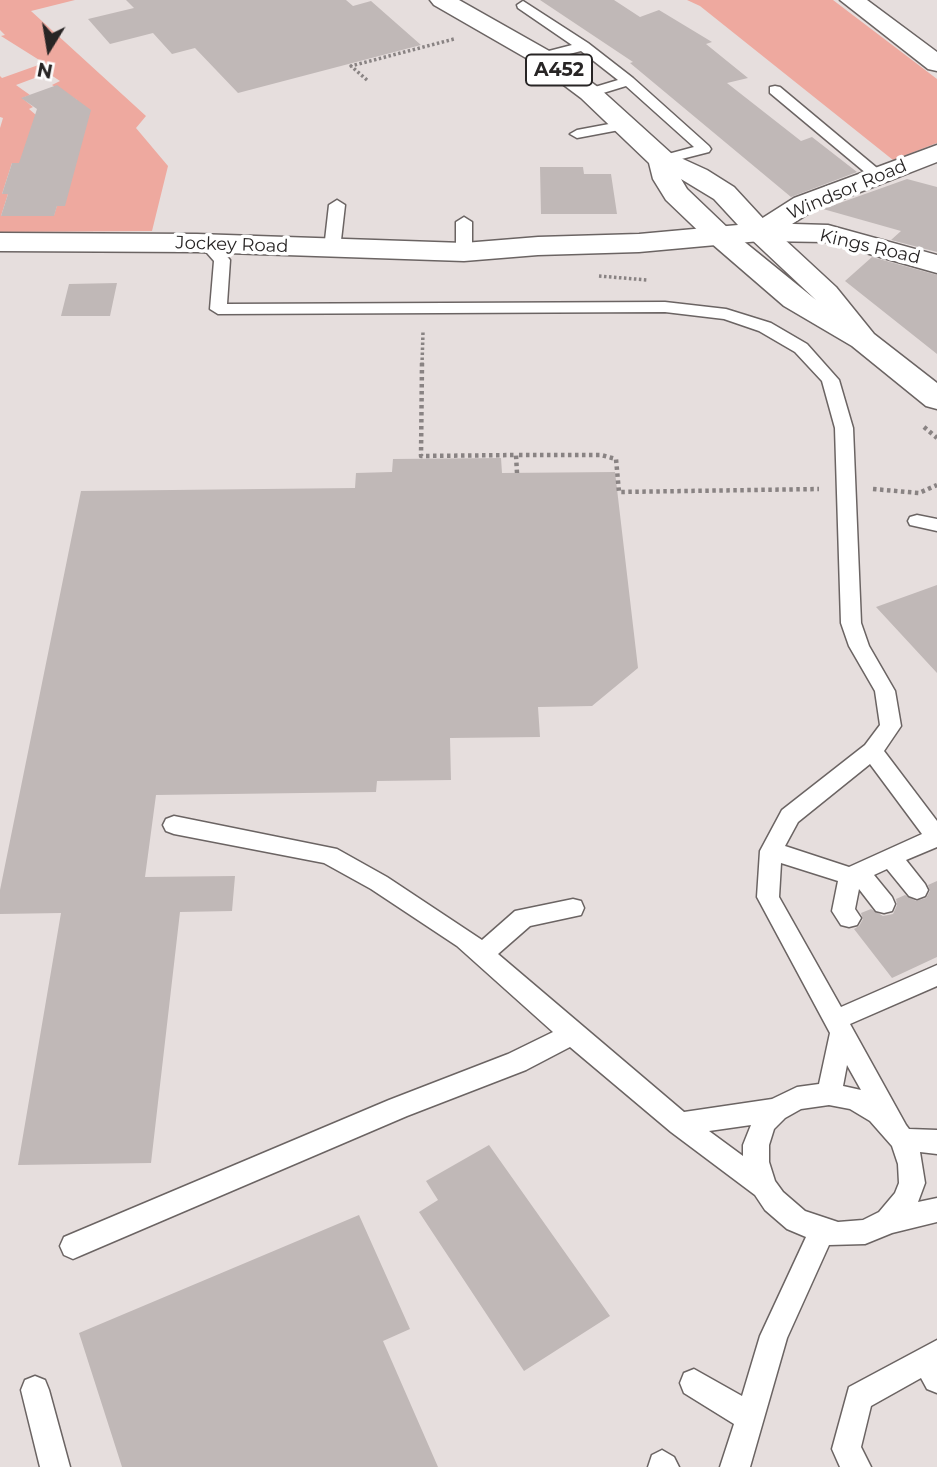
<!DOCTYPE html>
<html>
<head>
<meta charset="utf-8">
<style>
  body { margin:0 }
  #map { position:relative; width:937px; height:1467px; overflow:hidden; background:#e6dedd; font-family:Montserrat,sans-serif }
  canvas { display:block }
  .north { position:absolute; left:14px; top:14px; width:70px; height:70px; -webkit-text-stroke:5px #fff; paint-order:stroke; rotate:191deg; font-size:19px; font-weight:700; line-height:28px; text-align:center; color:#282525 }
  .north::after { content:''; display:block; margin:auto; width:24px; height:32px; background:#282525; clip-path:polygon(50% 0,100% 100%,50% 72%,0 100%) }
</style>
</head>
<body>
<div id="map">
<canvas width="937" height="1467"></canvas>
<div class="north">N</div>
</div>
<script>
const ctx = document.querySelector('canvas').getContext('2d');
ctx.lineJoin = 'round';
function fill(path, color) { ctx.fillStyle = color; ctx.fill(path, 'evenodd'); }
const toPath = rows => new Path2D(rows.map(r => 'M' + r).join(''));
function strokePath(path, color, width, dash) { ctx.strokeStyle = color; ctx.lineWidth = width; ctx.lineCap = dash ? 'butt' : 'round'; ctx.setLineDash(dash || []); ctx.stroke(path); }
function drawText(font, color, halo, rows, align = 'center') {
  ctx.font = font + ' Montserrat,sans-serif'; ctx.lineWidth = 7; ctx.setLineDash([]); ctx.textBaseline = 'middle'; ctx.strokeStyle = halo; ctx.fillStyle = color; for (const [text, x, y, turn = 0] of rows) {
    ctx.save(); ctx.translate(x, y); ctx.rotate((+turn || 0) * Math.PI / 180); ctx.textAlign = isNaN(turn) ? turn : align; if (halo) ctx.strokeText(text, 0, 0); ctx.fillText(text, 0, 0); ctx.restore();
  }
}
fill(toPath([
  [0,0,75,0,31,11,146,116,136,128,168,166,152,231,0,232,0,128,3,118,0,117,0,76,2,78,44,63,1,36,5,35,0,30],
  [48,73,60,81,52,85,77,100,36,115,29,109,33,107,22,98,30,95,16,85],
  [12,163,19,163,61,193,54,215,1,216,8,194,2,194],
  [687,0,833,0,937,79,937,143,893,160,700,6]
]), '#eea99f');
fill(toPath([
  [126,0,346,0,353,6,371,1,421,45,238,93,195,48,172,54,153,33,110,44,88,19,134,8],
  [540,0,614,0,640,17,659,10,712,42,706,44,748,78,727,83,801,141,812,137,857,172,791,197,630,63,633,62],
  [57,85,91,110,65,206,57,206,54,216,1,216,8,194,2,194,12,163,19,163,37,109,21,98],
  [540,167,583,167,584,174,611,174,617,214,541,214],
  [907,179,937,187,937,252,891,240,901,231,823,209],
  [872,257,937,275,937,354,845,281],
  [117,283,110,316,61,316,69,284],
  [501,458,502,473,615,472,638,668,592,706,538,707,540,737,450,738,451,780,377,781,376,792,156,795,145,877,235,876,232,911,180,912,151,1163,18,1165,61,913,0,914,0,890,81,491,355,488,356,473,392,472,393,459],
  [937,585,937,673,876,607],
  [937,881,937,957,892,978,854,929,859,926,863,919,861,913,871,909,883,916,893,914,897,905,896,899,905,895,916,901,926,898,930,891,928,885],
  [489,1145,610,1316,524,1371,419,1212,438,1200,426,1181],
  [359,1215,410,1329,383,1341,438,1467,122,1467,79,1333]
]), '#c0b8b7');
const service = toPath([
  [523,1,588,43,633,78,709,146,711,149,709,152,662,164,657,163,655,160,657,157,694,147,626,86,590,97,585,96,585,90,618,80,581,51,542,61,537,60,537,54,572,45,518,8,517,5,523,1],
  [775,86,780,87,883,173,885,176,883,179,873,179,770,93,770,87,775,86],
  [625,121,632,125,630,128,577,138,570,134,577,130,625,121],
  [337,200,345,205,340,249,332,254,324,249,329,205,337,200],
  [464,217,472,222,472,252,464,257,456,252,456,222,464,217],
  [197,238,219,247,230,260,227,304,665,302,726,309,771,323,807,344,839,380,853,428,861,623,869,646,895,691,901,726,884,751,937,821,937,847,906,860,925,884,928,890,925,896,917,899,909,896,887,869,874,875,892,897,895,904,892,911,884,913,876,911,859,889,855,909,861,918,857,925,849,927,841,925,832,911,838,881,781,863,779,897,841,1007,937,965,937,986,850,1024,906,1125,909,1129,937,1130,937,1154,920,1152,925,1183,918,1202,937,1198,937,1222,892,1233,865,1244,829,1245,787,1338,750,1467,720,1467,734,1424,684,1393,680,1383,684,1373,694,1369,742,1396,760,1336,806,1237,787,1229,765,1210,755,1195,671,1132,570,1047,526,1070,407,1116,82,1255,73,1259,64,1255,60,1246,64,1237,389,1100,508,1054,553,1032,457,946,371,889,324,863,174,834,166,831,163,825,166,819,174,816,337,849,387,877,482,940,515,911,573,899,581,901,584,908,581,915,530,926,498,954,684,1112,772,1099,797,1087,819,1084,830,1033,757,897,760,851,782,810,865,745,880,725,875,691,849,646,841,623,835,428,822,381,795,352,759,331,724,319,665,312,218,314,210,309,214,261,207,253,191,246,189,243,197,238],
  [870,764,922,834,849,867,785,846,798,822,870,764],
  [847,1065,861,1090,843,1086,847,1065],
  [829,1105,850,1109,870,1121,892,1146,898,1164,899,1183,895,1193,879,1212,863,1220,838,1222,805,1211,783,1192,775,1181,769,1162,769,1145,774,1129,785,1118,801,1109,829,1105],
  [751,1125,743,1145,743,1156,709,1131,751,1125],
  [917,515,937,519,937,531,910,525,908,521,910,517,917,515],
  [937,1340,937,1393,927,1389,921,1378,871,1406,861,1447,871,1467,840,1467,832,1449,849,1387,937,1340],
  [35,1376,45,1380,49,1390,70,1467,40,1467,21,1390,25,1380,35,1376],
  [662,1450,674,1457,679,1467,648,1467,652,1455,662,1450]
]);
const minor = toPath([
  [840,0,867,0,937,52,937,71,928,69,840,0],
  [937,145,937,162,814,210,770,238,760,241,750,238,746,232,750,226,794,198,937,145]
]);
const secondary = toPath([
  [760,223,828,225,937,255,937,273,827,242,760,241,639,252,538,255,464,261,197,252,0,251,0,233,197,234,464,243,538,237,639,234,760,223]
]);
const trunk = toPath([
  [430,0,459,0,551,52,599,88,672,154,707,170,734,187,770,226,836,287,874,334,937,383,937,409,926,406,852,346,784,306,711,243,666,200,653,179,649,163,581,98,533,62,434,5,430,0],
  [681,179,714,199,750,238,816,300,731,231,687,189,681,179]
]);
strokePath(service, '#6b6463', 3);
strokePath(minor, '#6b6463', 3);
strokePath(secondary, '#6b6463', 3);
strokePath(trunk, '#6b6463', 3);
strokePath(toPath([
  [367,80,351,66,454,39],
  [599,276,647,280],
  [422,365,423,332]
]), '#898383', 3.5, [2.5, 2.5]);
strokePath(toPath([
  [422,363,421,456,516,455],
  [924,427,937,438],
  [517,473,516,455,601,455,616,459,619,492,819,489],
  [873,489,919,493,937,485]
]), '#898383', 4.5, [3.5, 3.5]);
fill(service, '#fff');
fill(minor, '#fff');
fill(secondary, '#fff');
fill(trunk, '#fff');
drawText('18px', '#282525', '#fff', [
  ["Windsor Road",847,190,-23],
  ["Jockey Road",232,245,2],
  ["Kings Road",870,247,13]
]);
for (const [x, y, w] of [
  [559,70,66]
]) { const box = new Path2D(); box.roundRect(x - w / 2, y - 15.5, w, 31, 5); ctx.fillStyle = '#fff'; ctx.fill(box); strokePath(box, '#282525', 2); }
drawText('bold 19px', '#282525', null, [
  ["A452",559,70]
]);
</script>
</body>
</html>
